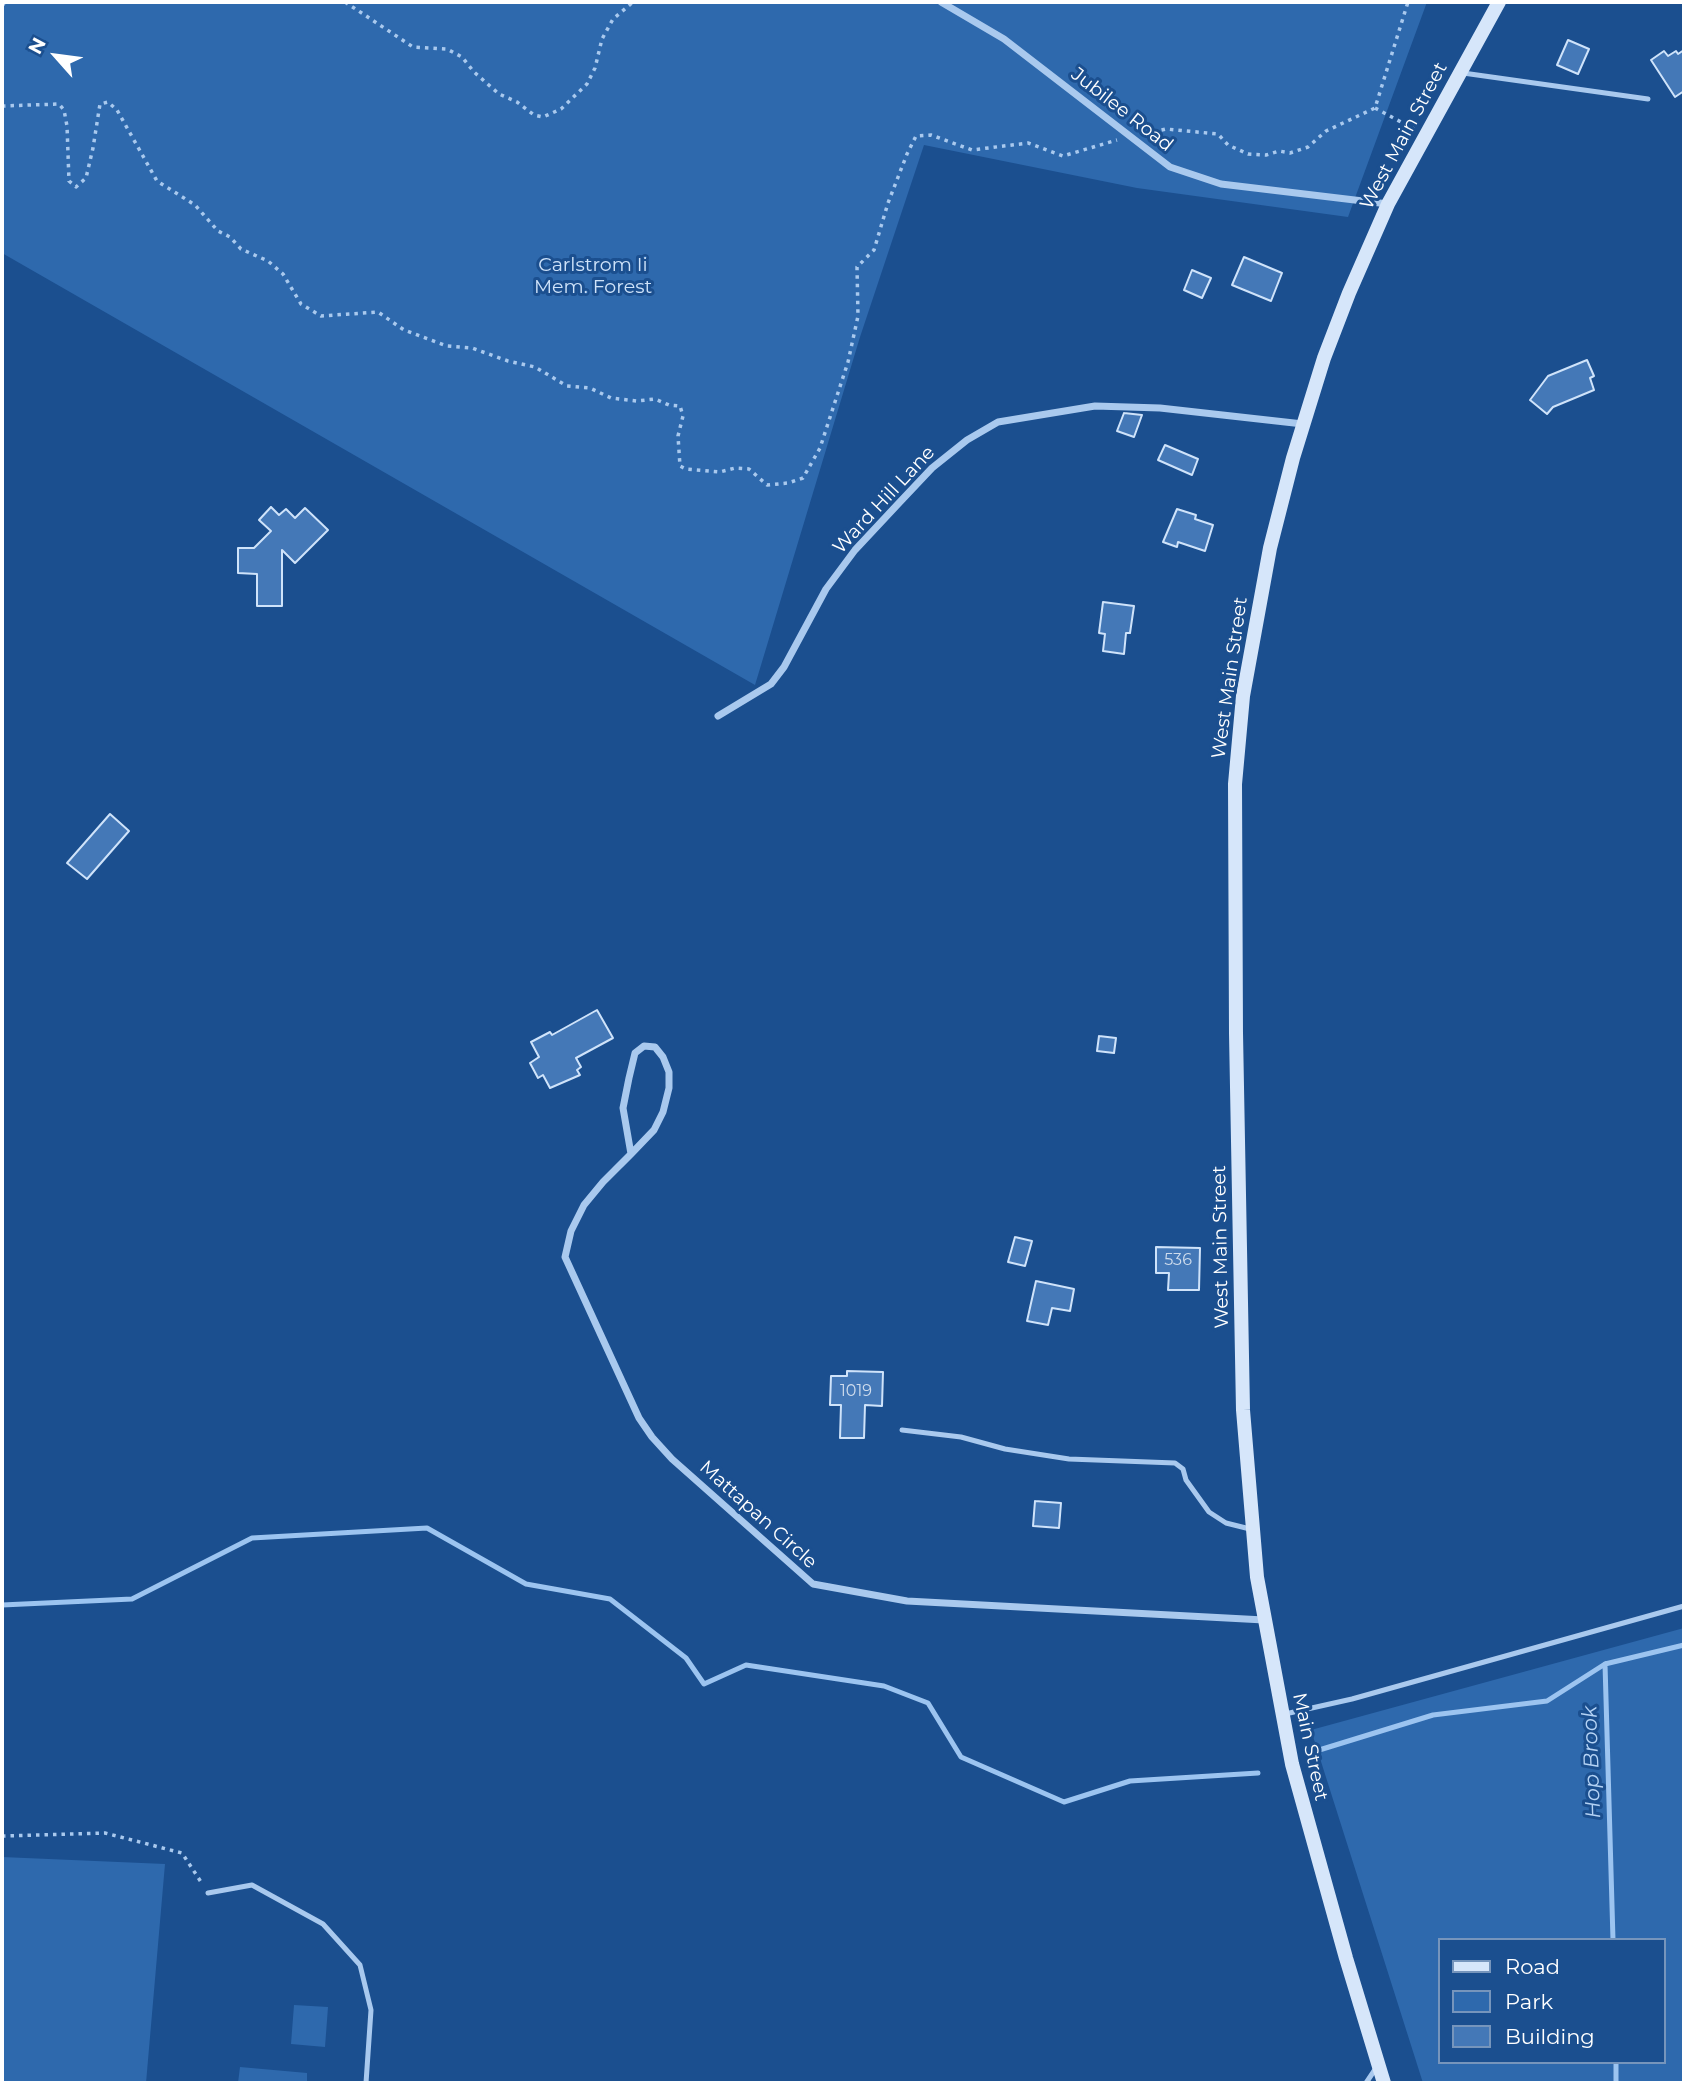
<!DOCTYPE html>
<html>
<head>
<meta charset="utf-8">
<style>
  body { margin:0 }
  #map { position:relative; width:1686px; height:2085px; overflow:hidden; background:#1b4f8f; font-family:Montserrat,sans-serif }
  canvas { display:block }
  .frame { position:absolute; inset:0; border:4px solid #fff; pointer-events:none }
  .legend { position:absolute; left:1438px; top:1938px; width:228px; height:126px; box-sizing:border-box; background:#1b4f8f; border:2px solid #7695bc; margin:0; padding:9px 12px; list-style:none; font-size:21px; color:#fff }
  .legend li { display:flex; align-items:center; gap:14px; height:35px }
  .legend b { width:35px; border:2px solid #7695bc }
  .north { position:absolute; left:21px; top:21px; width:70px; height:70px; -webkit-text-stroke:5px #1b4f8f; paint-order:stroke; rotate:298deg; font-size:19px; font-weight:700; line-height:28px; text-align:center; color:#fff }
  .north::after { content:''; display:block; margin:auto; width:24px; height:32px; background:#fff; clip-path:polygon(50% 0,100% 100%,50% 72%,0 100%) }
</style>
</head>
<body>
<div id="map">
<canvas width="1686" height="2085"></canvas>
<div class="frame"></div>
<ul class="legend">
<li><b style="height:9px;background:#d6e6fa"></b>Road</li>
<li><b style="height:19px;background:#2e69ad"></b>Park</li>
<li><b style="height:19px;background:#4478b7"></b>Building</li>
</ul>
<div class="north">N</div>
</div>
<script>
const ctx = document.querySelector('canvas').getContext('2d');
ctx.lineJoin = 'round';
function fill(path, color) { ctx.fillStyle = color; ctx.fill(path, 'evenodd'); }
const toPath = rows => new Path2D(rows.map(r => 'M' + r).join(''));
function strokePath(path, color, width, dash) { ctx.strokeStyle = color; ctx.lineWidth = width; ctx.lineCap = dash ? 'butt' : 'round'; ctx.setLineDash(dash || []); ctx.stroke(path); }
function drawText(font, color, halo, rows, align = 'center') {
  ctx.font = font + ' Montserrat,sans-serif'; ctx.lineWidth = 6; ctx.setLineDash([]); ctx.textBaseline = 'middle'; ctx.strokeStyle = halo; ctx.fillStyle = color; for (const [text, x, y, turn = 0] of rows) {
    ctx.save(); ctx.translate(x, y); ctx.rotate((+turn || 0) * Math.PI / 180); ctx.textAlign = isNaN(turn) ? turn : align; if (halo) ctx.strokeText(text, 0, 0); ctx.fillText(text, 0, 0); ctx.restore();
  }
}
fill(toPath([
  [2,2,1427,2,1348,217,1137,188,924,145,860,337,755,685,2,253],
  [1684,1628,1684,2083,1423,2083,1311,1730],
  [1439,1940,1663,1940,1663,2062,1439,2062],
  [2,1857,165,1864,146,2083,2,2083],
  [294,2005,328,2007,325,2047,291,2044],
  [240,2067,307,2073,307,2083,238,2083]
]), '#2e69ad');
strokePath(toPath([
  [2,1605,132,1599,252,1538,427,1528,526,1584,610,1599,686,1658,704,1684,746,1665,884,1686,928,1703,961,1757,1064,1802,1130,1781,1258,1773],
  [1316,1751,1433,1715,1547,1701,1605,1664],
  [1613,1940,1605,1664,1684,1645],
  [1616,2062,1616,2083]
]), '#9cc4f0', 5);
const building = toPath([
  [1568,40,1589,49,1578,74,1557,65,1568,40],
  [1684,50,1684,91,1675,97,1651,60,1664,51,1668,56,1676,51,1678,54,1684,50],
  [1244,257,1282,273,1271,301,1232,285,1244,257],
  [1192,270,1211,278,1202,298,1184,290,1192,270],
  [1587,360,1594,376,1590,378,1594,390,1553,407,1547,414,1530,400,1548,376,1587,360],
  [1124,413,1142,415,1134,437,1117,431,1124,413],
  [1165,445,1198,459,1192,475,1158,460,1165,445],
  [271,507,279,515,286,509,295,518,305,508,328,530,295,563,282,550,282,606,257,606,257,574,238,573,238,548,254,548,271,531,259,520,271,507],
  [1177,509,1196,515,1195,519,1213,525,1205,551,1178,542,1177,547,1163,542,1177,509],
  [1103,602,1134,606,1130,633,1126,633,1124,654,1103,651,1105,634,1099,633,1103,602],
  [110,814,129,831,87,879,67,863,110,814],
  [597,1010,613,1038,576,1058,581,1067,577,1070,580,1075,550,1088,543,1075,538,1078,530,1063,539,1057,531,1042,550,1032,552,1035,597,1010],
  [1099,1036,1116,1038,1114,1053,1097,1051,1099,1036],
  [1015,1237,1032,1241,1025,1266,1008,1262,1015,1237],
  [1156,1247,1200,1248,1199,1290,1168,1290,1169,1273,1156,1273,1156,1247],
  [1036,1281,1074,1289,1070,1311,1052,1308,1048,1325,1027,1321,1036,1281],
  [847,1371,883,1372,882,1406,865,1405,864,1438,840,1438,841,1405,830,1405,831,1376,847,1376,847,1371],
  [1035,1501,1061,1503,1059,1528,1033,1526,1035,1501]
]);
fill(building, '#4478b7');
strokePath(building, '#cfe3fa', 2);
strokePath(toPath([
  [345,2,413,47,447,49,462,57,474,72,499,94,517,102,534,115,543,117,561,109,587,84,595,68,602,39,613,19,633,2],
  [2,6,5,2],
  [2,106,59,104,64,110,67,126,69,181,76,187,86,178,93,148,100,104,108,102,117,110,157,181,195,205,218,231,230,237,241,249,268,261,283,274,301,304,321,316,378,312,404,330,447,346,472,348,508,361,535,367,567,386,590,388,611,398,637,401,655,399,669,405,680,406,683,416,678,436,680,466,686,469,720,472,735,468,749,469,767,485,788,483,803,478,820,448,848,362,858,316,857,267,874,250,888,203,907,154,916,136,931,135,972,150,1028,143,1063,156,1117,140],
  [1375,108,1414,129],
  [1145,134,1166,129,1218,134,1228,145,1248,154,1266,155,1279,151,1290,153,1308,147,1326,131,1375,108,1408,2],
  [2,1836,105,1833,182,1853,203,1885]
]), '#a9c9ee', 3.5, [3.5, 5]);
strokePath(toPath([
  [1463,73,1648,99],
  [902,1430,961,1437,1005,1449,1069,1459,1175,1463,1183,1469,1186,1480,1209,1512,1226,1523,1250,1529],
  [1285,1714,1352,1699,1684,1606],
  [208,1893,252,1885,323,1924,360,1965,371,2010,366,2083],
  [1366,2083,1376,2068]
]), '#a9c9ee', 5);
strokePath(toPath([
  [941,2,1004,39,1170,167,1221,184,1388,204],
  [718,716,771,684,784,667,826,589,855,550,898,504,932,468,967,440,998,422,1095,406,1160,408,1303,424],
  [631,1154,623,1108,629,1078,635,1053,644,1046,655,1047,663,1057,669,1072,669,1088,663,1112,654,1130,631,1154,603,1182,584,1205,571,1231,565,1257,639,1418,652,1437,672,1459,813,1584,907,1601,1264,1620]
]), '#a9c9ee', 7);
strokePath(toPath([
  [1384,2083,1346,1958,1292,1764,1257,1577,1243,1410,1236,1033,1235,784,1243,696,1270,548,1293,458,1324,358,1349,293,1388,204,1499,2]
]), '#d6e6fa', 14);
drawText('16px', '#d0dded', null, [
  ["536",1178,1260],
  ["1019",856,1391]
]);
drawText('19px', '#fff', '#1b4f8f', [
  ["Jubilee Road",1122,110,38],
  ["West Main Street",1404,136,-62],
  ["Ward Hill Lane",884,500,-47],
  ["West Main Street",1230,678,-82],
  ["West Main Street",1221,1247,-91],
  ["Mattapan Circle",758,1515,42],
  ["Main Street",1310,1747,78]
]);
drawText('19px', '#cfe3fa', '#1b4f8f', [
  ["Carlstrom Ii",593,265],
  ["Mem. Forest",593,287]
]);
drawText('italic 21px', '#b5d3f5', '#1b4f8f', [
  ["Hop Brook",1592,1762,-92]
]);
</script>
</body>
</html>
